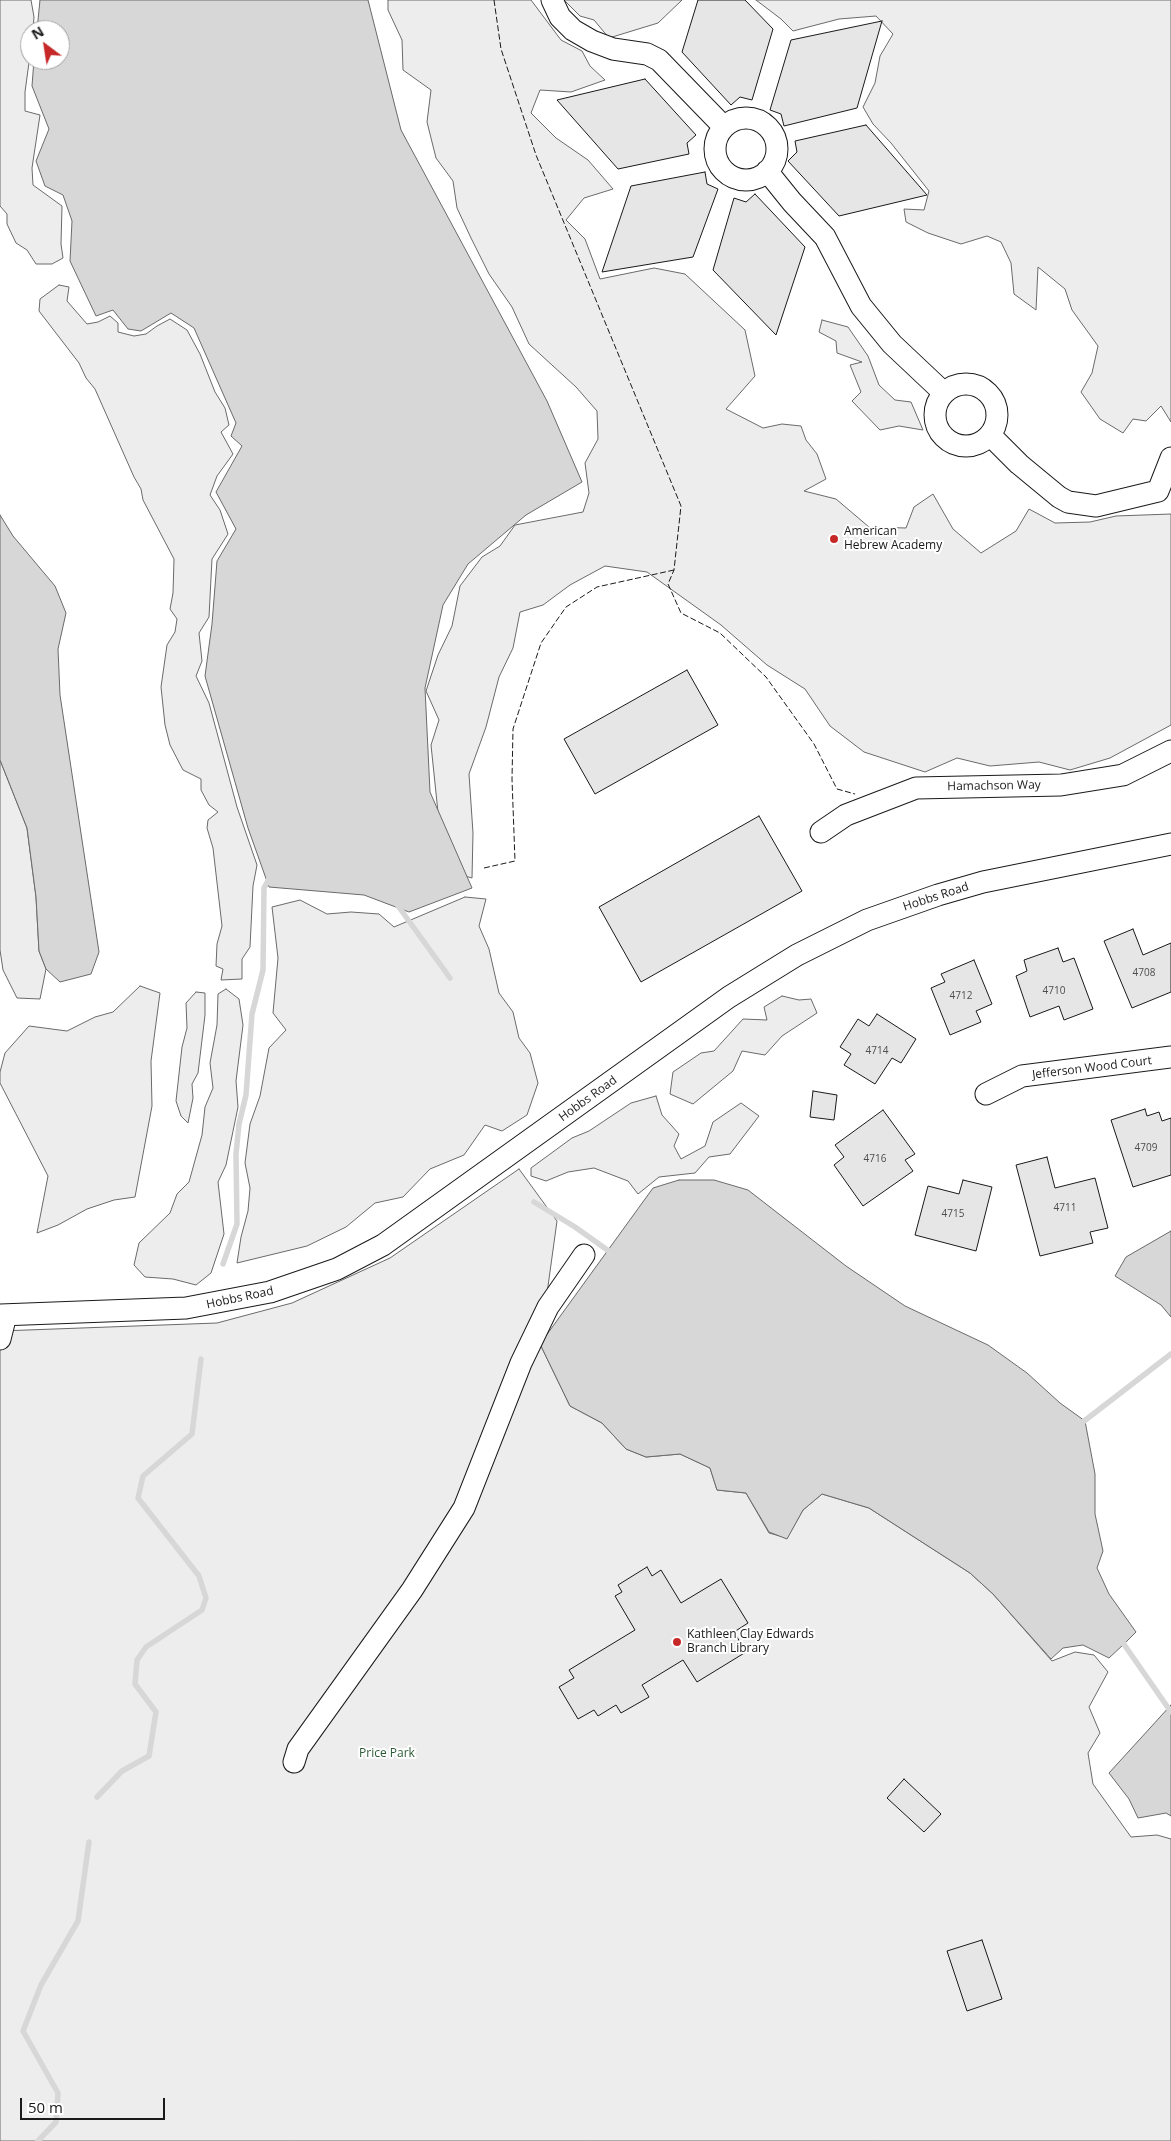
<!DOCTYPE html>
<html>
<head>
<meta charset="utf-8">
<style>
  body { margin:0 }
  #map { position:relative; width:1171px; height:2141px; overflow:hidden; background:#fff; font-family:"Open Sans",sans-serif }
  canvas { display:block }
  .north { position:absolute; left:20px; top:20px; width:50px; height:50px; box-sizing:border-box; background:#fff; border:1px solid #a3a3a3; border-radius:50%; rotate:329deg; font-size:14px; font-weight:700; line-height:20px; text-align:center; color:#1a1a1a }
  .north::after { content:''; display:block; margin:auto; width:18px; height:22px; background:#c62828; clip-path:polygon(50% 0,100% 100%,50% 72%,0 100%) }
  .scale { position:absolute; left:20px; top:2098px; width:145px; height:22px; box-sizing:border-box; border:2px solid #1a1a1a; border-top:0; padding-left:6px; font-size:15px; line-height:18px; white-space:nowrap; color:#1a1a1a; -webkit-text-stroke:4px #fff; paint-order:stroke }
</style>
</head>
<body>
<div id="map">
<canvas width="1171" height="2141"></canvas>
<div class="north">N</div>
<div class="scale">50 m</div>
</div>
<script>
const ctx = document.querySelector('canvas').getContext('2d');
ctx.lineJoin = 'round';
function fill(path, color) { ctx.fillStyle = color; ctx.fill(path, 'evenodd'); }
const toPath = rows => new Path2D(rows.map(r => 'M' + r).join(''));
function strokePath(path, color, width, dash) { ctx.strokeStyle = color; ctx.lineWidth = width; ctx.lineCap = dash ? 'butt' : 'round'; ctx.setLineDash(dash || []); ctx.stroke(path); }
function drawText(font, color, halo, rows, align = 'center') {
  ctx.font = font + ' "Open Sans",sans-serif'; ctx.lineWidth = 4; ctx.setLineDash([]); ctx.textBaseline = 'middle'; ctx.strokeStyle = halo; ctx.fillStyle = color; for (const [text, x, y, turn = 0] of rows) {
    ctx.save(); ctx.translate(x, y); ctx.rotate((+turn || 0) * Math.PI / 180); ctx.textAlign = isNaN(turn) ? turn : align; if (halo) ctx.strokeText(text, 0, 0); ctx.fillText(text, 0, 0); ctx.restore();
  }
}
const built = toPath([
  [0,0,31,0,34,17,33,30,30,30,30,55,25,92,25,111,40,115,32,168,33,185,62,206,61,244,63,258,52,264,36,264,27,250,16,243,7,224,7,214,0,206,0,0],
  [388,0,531,0,561,40,582,51,590,66,605,80,571,92,540,90,531,113,556,138,588,160,613,189,584,198,566,220,585,239,600,279,654,268,685,274,745,330,755,376,726,409,763,428,782,424,801,426,806,440,817,454,826,479,804,491,836,499,869,527,906,528,914,507,933,494,953,529,981,553,1016,531,1029,509,1055,523,1090,522,1116,516,1171,514,1171,725,1110,758,1070,770,1039,762,990,766,957,758,925,772,864,752,830,726,805,689,767,665,721,625,647,572,605,566,570,585,543,605,520,612,513,648,499,677,486,727,469,774,473,833,472,878,444,870,431,745,439,720,426,691,438,655,452,626,460,586,482,557,500,546,515,525,583,512,589,493,585,463,598,439,597,411,576,387,529,344,512,307,489,274,471,238,457,208,453,181,436,158,427,122,431,90,403,70,402,40,388,10,388,0],
  [564,0,682,0,658,23,609,38,594,20,580,16,564,0],
  [756,0,1171,0,1171,422,1161,406,1146,421,1133,419,1123,433,1100,419,1081,392,1092,373,1098,346,1072,310,1065,289,1038,267,1036,310,1014,294,1011,263,1001,242,987,236,961,244,928,233,906,222,904,209,924,210,929,191,891,143,873,124,863,107,875,83,880,56,893,34,876,16,839,19,793,31,781,19,756,0],
  [59,285,69,287,67,301,87,324,98,322,110,316,118,323,118,332,134,336,146,334,157,326,170,319,187,330,200,354,215,392,225,408,229,425,221,432,233,454,217,476,210,495,220,510,228,534,212,559,209,617,199,633,202,661,196,676,209,703,237,807,257,865,253,886,250,947,242,959,242,979,221,980,223,969,216,966,217,944,222,926,213,848,207,828,208,820,218,812,209,805,201,790,201,779,183,770,170,745,165,725,161,687,167,645,175,632,177,619,170,609,173,593,174,559,143,500,141,489,134,477,95,389,86,378,79,363,39,311,40,299,59,285],
  [822,320,848,327,868,356,879,385,895,400,911,402,923,430,899,426,880,430,852,401,861,392,850,365,862,362,837,353,836,341,819,332,822,320],
  [0,760,27,828,36,897,39,951,46,969,40,999,17,998,3,970,0,950,0,760],
  [465,897,486,899,479,926,489,949,499,993,513,1012,519,1038,530,1053,538,1083,527,1115,502,1131,485,1125,464,1155,430,1169,403,1197,375,1203,346,1227,307,1246,237,1263,241,1237,248,1211,250,1188,245,1163,250,1124,260,1096,269,1048,286,1030,273,1013,278,958,272,907,300,900,327,914,351,912,379,914,394,927,465,897],
  [140,986,160,993,151,1061,152,1106,135,1197,114,1200,87,1209,58,1225,37,1233,48,1176,0,1083,0,1072,5,1053,29,1026,67,1031,95,1017,113,1012,140,986],
  [226,989,239,999,243,1025,236,1081,238,1107,226,1165,218,1182,224,1234,211,1273,196,1285,173,1279,145,1277,134,1265,139,1243,170,1213,177,1194,189,1182,202,1135,205,1107,213,1088,210,1063,217,1025,218,994,226,989],
  [196,992,205,993,205,1015,198,1073,192,1084,193,1098,188,1123,181,1116,176,1101,182,1047,187,1028,186,1003,196,992],
  [782,996,799,1000,811,999,817,1013,782,1036,765,1055,742,1051,733,1071,693,1104,670,1094,673,1072,701,1053,714,1051,743,1019,767,1020,764,1007,782,996],
  [656,1096,662,1115,679,1134,674,1146,681,1159,705,1146,713,1122,741,1103,759,1116,730,1154,709,1157,695,1173,659,1177,638,1194,628,1181,594,1168,568,1172,546,1181,531,1176,531,1168,572,1138,589,1131,631,1103,656,1096],
  [519,1169,557,1221,540,1344,570,1406,602,1423,626,1449,646,1457,680,1454,710,1468,717,1490,746,1493,769,1533,787,1538,803,1510,822,1494,869,1508,970,1573,993,1594,1052,1661,1075,1652,1094,1655,1108,1672,1089,1707,1100,1733,1088,1753,1093,1784,1131,1837,1157,1835,1171,1839,1171,2141,0,2141,0,1331,217,1323,292,1303,390,1258,519,1169]
]);
fill(built, '#ededed');
strokePath(built, '#6a6a6a', 1);
const water = toPath([
  [40,0,368,0,401,130,547,401,582,482,526,515,468,564,443,605,425,688,430,792,472,888,409,912,364,895,269,887,248,828,205,676,212,624,217,561,236,529,216,492,242,446,231,436,236,423,194,328,171,313,141,331,128,329,113,310,96,316,70,261,72,221,63,195,45,186,36,161,49,129,32,86,34,60,60,60,60,30,37,30,40,0],
  [0,515,13,536,55,586,66,613,58,649,60,695,99,952,91,974,60,982,46,969,39,951,36,897,27,828,0,760,0,515],
  [679,1180,714,1180,748,1190,846,1266,905,1306,988,1345,1027,1373,1060,1403,1085,1421,1095,1474,1095,1514,1103,1551,1097,1568,1109,1594,1136,1632,1124,1644,1109,1658,1083,1645,1063,1648,1051,1659,993,1594,970,1573,869,1508,822,1494,803,1510,787,1539,769,1532,746,1493,717,1490,710,1468,680,1454,646,1457,626,1449,602,1423,570,1406,540,1344,653,1188,679,1180],
  [1171,1231,1171,1317,1161,1305,1115,1276,1126,1257,1171,1231],
  [1171,1705,1171,1816,1166,1813,1138,1818,1129,1799,1109,1773,1171,1705]
]);
fill(water, '#d7d7d7');
strokePath(water, '#6a6a6a', 1);
strokePath(toPath([
  [396,903,450,978],
  [534,1202,575,1227,613,1254],
  [223,1264,237,1224,236,1154,239,1124,246,1095,252,1014,263,970,264,888,270,877],
  [1079,1425,1171,1354],
  [1121,1640,1171,1712],
  [97,1797,122,1771,149,1756,156,1712,135,1684,137,1660,146,1647,202,1610,206,1598,199,1576,138,1498,143,1476,192,1434,201,1359],
  [38,2141,56,2122,58,2093,23,2031,41,1985,78,1921,89,1842]
]), '#d7d7d7', 5.5);
const building = toPath([
  [698,0,745,0,773,29,752,100,740,97,731,105,682,52,698,0],
  [882,21,857,108,784,126,781,114,770,110,791,40,882,21],
  [645,79,696,135,687,143,689,154,618,169,557,100,645,79],
  [866,125,927,195,839,216,788,161,797,152,795,141,866,125],
  [705,172,707,184,718,189,693,257,602,272,631,186,705,172],
  [755,194,805,247,776,335,713,270,734,198,746,202,755,194],
  [687,670,718,725,595,794,564,739,687,670],
  [759,816,802,891,641,982,599,907,759,816],
  [1133,929,1143,955,1171,943,1171,992,1132,1008,1104,941,1133,929],
  [1058,948,1063,962,1074,958,1093,1009,1064,1020,1059,1006,1030,1017,1016,976,1027,971,1024,960,1058,948],
  [974,960,992,1004,976,1011,981,1022,950,1035,931,988,945,982,941,974,974,960],
  [877,1014,916,1039,901,1063,892,1058,875,1084,844,1065,851,1054,840,1047,858,1019,869,1026,877,1014],
  [813,1091,837,1095,834,1120,810,1117,813,1091],
  [1145,1109,1147,1116,1159,1112,1162,1121,1171,1118,1171,1175,1133,1187,1111,1120,1145,1109],
  [883,1110,915,1154,905,1160,913,1171,863,1206,834,1165,844,1157,835,1145,883,1110],
  [1047,1157,1055,1188,1095,1178,1108,1228,1090,1232,1093,1243,1040,1256,1016,1165,1047,1157],
  [963,1180,992,1187,976,1251,915,1235,928,1186,959,1194,963,1180],
  [647,1567,652,1576,661,1570,681,1603,721,1579,748,1623,734,1632,746,1652,697,1682,683,1660,642,1685,649,1697,621,1713,616,1705,598,1716,594,1710,578,1719,559,1687,574,1678,569,1670,635,1630,615,1596,622,1592,618,1585,647,1567],
  [904,1779,941,1814,924,1832,887,1798,904,1779],
  [982,1940,1002,1999,967,2011,947,1951,982,1940]
]);
fill(building, '#e6e6e6');
strokePath(building, '#1a1a1a', 1);
const minor = toPath([
  [552,0,560,17,573,30,592,41,613,49,647,54,659,60,724,127],
  '715 149a31 31 0 1 1 62 0a31 31 0 1 1-62 0Z',
  [767,171,792,202,825,237,861,306,892,344,944,393],
  '935 415a31 31 0 1 1 62 0a31 31 0 1 1-62 0Z',
  [990,435,1019,464,1059,497,1068,502,1096,506,1158,491],
  [1158,491,1171,458],
  [821,832,846,815,916,788,1061,785,1123,775,1171,751],
  [986,1094,1022,1076,1171,1057],
  [0,1315,186,1308,270,1292,337,1269,383,1245,729,997,797,955,867,920,938,895,983,882,1171,844],
  [0,1339,6,1315],
  [294,1762,298,1749,412,1590,464,1508,521,1363,548,1307,584,1255]
]);
strokePath(minor, '#1a1a1a', 23);
strokePath(minor, '#fff', 21);
strokePath(toPath([
  [494,0,501,49,536,155,681,506,674,570,668,584,681,613,720,633,766,677,814,744,837,789,855,794],
  [484,868,515,861,512,779,513,729,541,643,566,607,597,587,674,570]
]), '#1a1a1a', 1, [6, 2.5]);
for (const [x, y, r, color] of [
  [834,539,5,"#c62828"],
  [677,1642,5,"#c62828"]
]) { const dot = new Path2D(); dot.arc(x, y, r, 0, 2 * Math.PI); ctx.fillStyle = color; ctx.fill(dot); strokePath(dot, '#fff', 2); }
drawText('10px', '#4d4d4d', null, [
  ["4708",1144,973],
  ["4710",1054,991],
  ["4712",961,996],
  ["4714",877,1051],
  ["4709",1146,1148],
  ["4716",875,1159],
  ["4711",1065,1208],
  ["4715",953,1214]
]);
drawText('12px', '#1a1a1a', '#fff', [
  ["American",844,532],
  ["Hebrew Academy",844,546],
  ["Kathleen Clay Edwards",687,1635],
  ["Branch Library",687,1649]
], 'left');
drawText('12px', '#1a1a1a', '#fff', [
  ["Hamachson Way",994,786,-1],
  ["Hobbs Road",936,897,-18],
  ["Jefferson Wood Court",1092,1068,-7],
  ["Hobbs Road",588,1099,-36],
  ["Hobbs Road",240,1298,-12]
]);
drawText('12px', '#2b5a34', '#fff', [
  ["Price Park",387,1754]
]);
</script>
</body>
</html>
